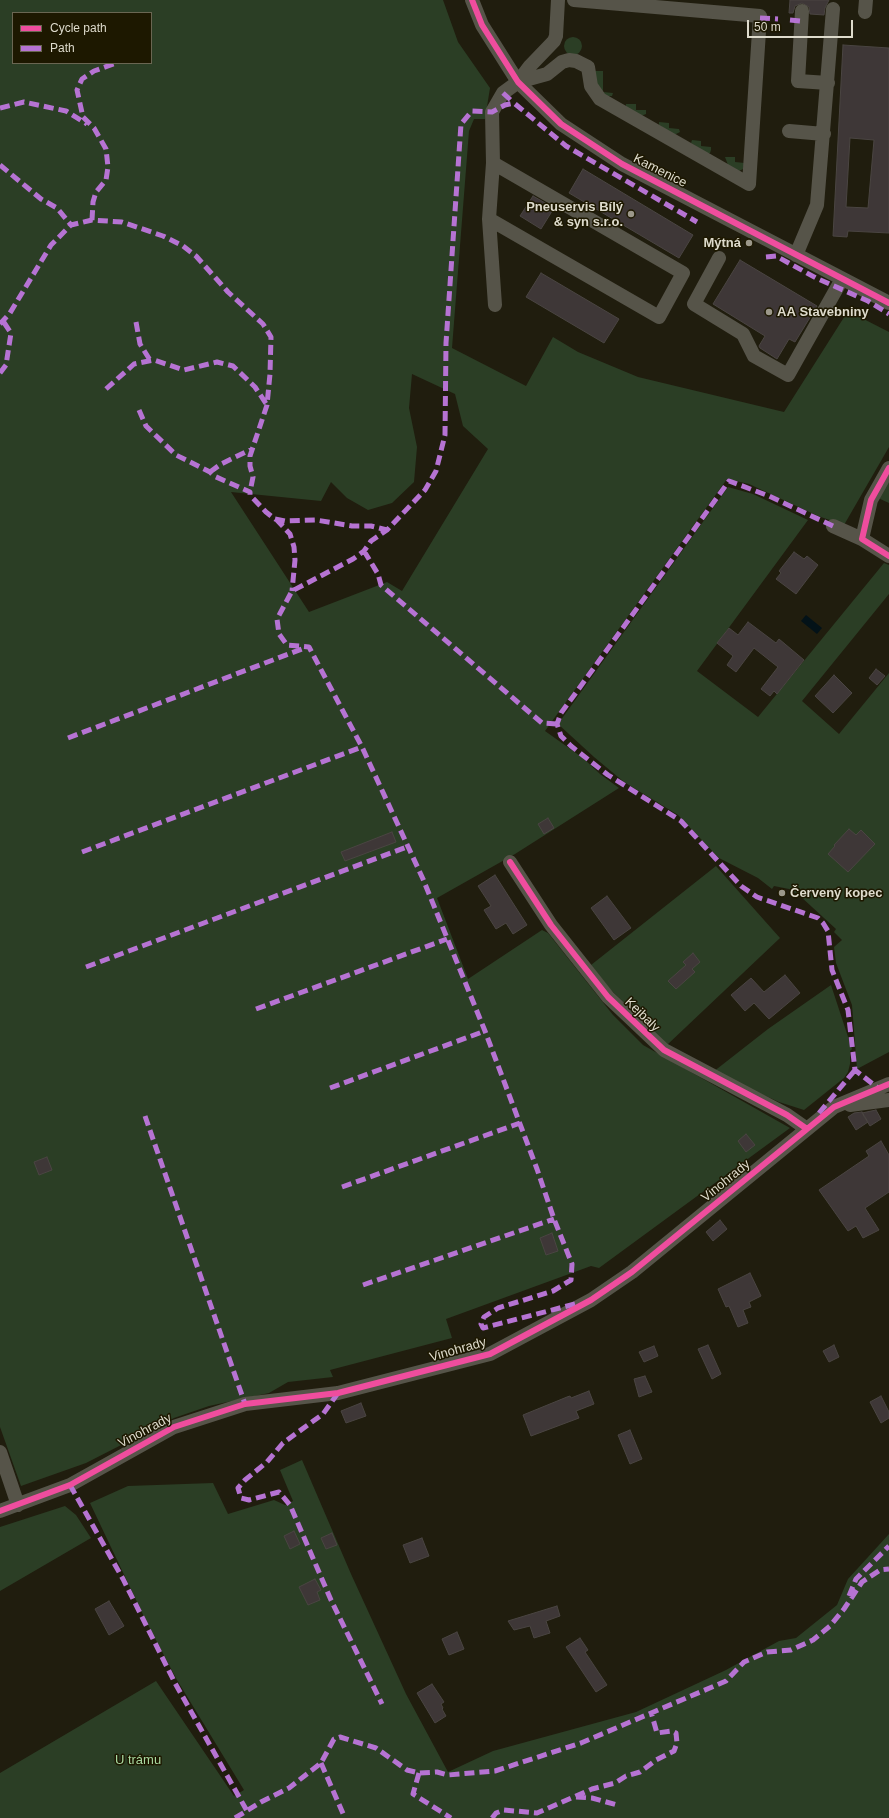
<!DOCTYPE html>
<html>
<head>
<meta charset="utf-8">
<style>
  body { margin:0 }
  #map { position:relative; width:889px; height:1818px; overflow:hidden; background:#201d0e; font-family:Helvetica,sans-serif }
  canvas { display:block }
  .legend { position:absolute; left:12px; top:12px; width:140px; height:52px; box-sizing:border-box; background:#1d1800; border:1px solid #6a6652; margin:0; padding:5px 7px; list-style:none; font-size:12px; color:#dedbcc }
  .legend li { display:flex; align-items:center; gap:8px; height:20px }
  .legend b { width:20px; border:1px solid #6a6652 }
  .scale { position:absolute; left:747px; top:20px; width:106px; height:18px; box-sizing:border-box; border:2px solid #dedbcc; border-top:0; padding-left:5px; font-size:12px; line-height:14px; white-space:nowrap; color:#dedbcc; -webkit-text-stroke:3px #1d1800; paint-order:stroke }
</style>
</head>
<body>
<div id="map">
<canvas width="889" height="1818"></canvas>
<ul class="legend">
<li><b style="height:5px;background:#ef4d9e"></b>Cycle path</li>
<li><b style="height:5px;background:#b673d3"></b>Path</li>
</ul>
<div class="scale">50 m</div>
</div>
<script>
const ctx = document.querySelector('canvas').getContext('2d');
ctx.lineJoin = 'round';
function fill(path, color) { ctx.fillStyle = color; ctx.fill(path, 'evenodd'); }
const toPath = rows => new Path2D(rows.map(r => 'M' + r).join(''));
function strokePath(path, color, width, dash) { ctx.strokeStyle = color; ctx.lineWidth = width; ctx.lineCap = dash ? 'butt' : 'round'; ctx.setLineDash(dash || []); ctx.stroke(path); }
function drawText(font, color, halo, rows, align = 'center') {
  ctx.font = font + ' Helvetica,sans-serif'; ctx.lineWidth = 3; ctx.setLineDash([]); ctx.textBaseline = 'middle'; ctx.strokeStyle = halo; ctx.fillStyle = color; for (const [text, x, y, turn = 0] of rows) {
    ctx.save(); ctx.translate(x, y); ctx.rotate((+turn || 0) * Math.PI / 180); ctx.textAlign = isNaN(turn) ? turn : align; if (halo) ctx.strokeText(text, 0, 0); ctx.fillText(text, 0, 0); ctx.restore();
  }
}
fill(toPath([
  [0,0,443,0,458,42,490,88,485,119,474,119,469,131,452,348,526,386,553,337,578,352,638,377,784,412,848,311,889,332,889,447,844,525,818,516,749,484,727,479,545,731,583,758,600,774,619,788,515,854,437,898,468,979,542,930,548,933,613,1015,643,1045,790,1128,599,1268,591,1266,446,1319,452,1338,330,1370,333,1377,288,1382,269,1393,209,1406,174,1418,86,1463,21,1486,0,1427],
  [13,13,151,13,151,63,13,63],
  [412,374,455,394,463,426,488,449,402,591,387,582,309,612,231,492,321,501,331,482,347,498,368,510,392,503,414,482,417,447,409,408],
  '564 46a9 9 0 1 1 18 0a9 9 0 1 1-18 0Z',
  [594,71,603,71,603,92,613,93,612,96,606,96,596,84],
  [626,104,636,104,636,110,646,110,646,114,641,116,626,107],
  [659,122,669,123,669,128,679,129,680,132,674,135,659,125],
  [692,140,701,141,701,146,711,147,711,150,710,153,706,153,691,143],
  [725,157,735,157,735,162,745,163,743,169,739,171,728,165],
  [889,475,889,503,878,498],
  [728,487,753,494,808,520,697,671,758,717,884,563,889,565,889,594,802,701,839,734,889,673,889,1052,857,1069,852,1005,836,963,834,947,842,940,834,932,836,929,800,896,789,889,774,886,772,889,758,878,719,858,678,815,624,782,594,757,558,724],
  [716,866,780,938,667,1045,610,989,591,965],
  [831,985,852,1049,850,1051,850,1064,848,1072,844,1078,804,1110,779,1102,713,1072,768,1029],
  [302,1460,351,1574,406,1694,448,1772,493,1751,636,1712,726,1670,779,1641,796,1638,837,1605,848,1579,889,1534,889,1818,0,1818,0,1773,156,1681,234,1796,244,1790,177,1680,147,1623,90,1503,128,1486,213,1483,228,1514,274,1500,285,1505,293,1501,280,1470],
  [65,1506,76,1515,91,1538,0,1591,0,1527]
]), '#2b3e25');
fill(toPath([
  [806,615,822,628,817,634,801,621]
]), '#031218');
const building = toPath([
  [790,0,829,0,825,8,824,15,810,14,809,7,802,3,795,6,793,13,789,13,790,0],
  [843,45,889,48,889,233,848,231,847,237,833,236,843,45],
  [850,138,874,140,868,208,846,207,850,138],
  [583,169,693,235,679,258,569,193,583,169],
  [533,196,554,208,541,229,520,216,533,196],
  [740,260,817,306,795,342,789,339,777,359,760,348,759,346,765,336,713,304,740,260],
  [541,273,619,319,604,343,526,297,541,273],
  [794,552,804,559,807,556,818,565,796,594,776,579,781,573,779,571,794,552],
  [748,622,776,643,779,639,804,660,777,694,774,691,770,696,761,689,778,667,754,648,736,672,727,665,733,656,717,643,729,628,738,635,748,622],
  [876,669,885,676,877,685,869,678,876,669],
  [834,675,852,693,833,713,815,696,834,675],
  [548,818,554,828,544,834,538,824,548,818],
  [849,829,856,835,861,830,875,844,848,872,828,854,835,846,834,845,849,829],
  [392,832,396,842,345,861,341,852,392,832],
  [495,875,527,925,513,934,506,923,496,929,484,910,491,906,478,886,495,875],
  [607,896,631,928,614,940,591,908,607,896],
  [693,953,700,962,692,969,695,972,676,989,668,981,686,965,683,962,693,953],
  [785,975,800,993,769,1019,754,1003,745,1011,731,995,751,978,764,992,785,975],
  [876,1110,881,1119,870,1126,862,1113,876,1110],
  [862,1112,868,1122,856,1130,848,1117,854,1113,862,1112],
  [746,1134,755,1145,746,1152,738,1141,746,1134],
  [881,1141,889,1155,889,1192,865,1208,879,1230,863,1238,856,1226,848,1231,819,1190,869,1156,866,1151,881,1141],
  [47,1157,52,1170,39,1175,34,1162,47,1157],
  [720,1220,727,1229,713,1241,706,1232,720,1220],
  [552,1233,558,1251,546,1255,540,1238,552,1233],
  [750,1273,761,1296,749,1302,751,1307,743,1310,748,1323,738,1327,729,1306,726,1307,718,1289,750,1273],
  [708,1345,721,1374,712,1379,698,1349,708,1345],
  [834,1345,839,1357,829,1362,823,1351,834,1345],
  [654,1346,658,1356,644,1362,639,1352,654,1346],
  [645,1376,652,1392,639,1397,634,1379,645,1376],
  [589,1391,594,1404,576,1411,579,1418,531,1436,523,1415,567,1397,570,1396,571,1398,589,1391],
  [881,1396,889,1412,889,1418,881,1423,870,1402,881,1396],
  [361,1403,366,1416,346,1423,341,1411,361,1403],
  [630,1430,642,1459,630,1464,618,1435,630,1430],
  [294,1531,300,1544,290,1549,284,1536,294,1531],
  [332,1533,337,1545,326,1549,321,1538,332,1533],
  [422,1538,429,1556,410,1563,403,1545,422,1538],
  [315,1579,321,1590,317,1592,320,1600,308,1605,299,1587,315,1579],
  [109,1601,124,1626,109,1635,95,1609,109,1601],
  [557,1606,560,1616,546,1621,550,1633,534,1638,530,1626,514,1630,508,1621,557,1606],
  [457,1632,464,1649,449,1655,442,1639,457,1632],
  [580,1638,588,1650,585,1652,607,1685,596,1692,566,1647,580,1638],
  [432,1684,444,1702,441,1704,443,1708,442,1709,446,1716,435,1723,417,1693,432,1684]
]);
fill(building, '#3e3737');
strokePath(building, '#4a4542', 1);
strokePath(toPath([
  [472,0,482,25,518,82,561,124,622,164,889,303],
  [802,11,798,81,828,83],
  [865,12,866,0],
  [518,82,547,74,562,62,569,60,576,61,588,67,591,86,600,99,749,184,760,16,574,0],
  [789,131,824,134],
  [493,163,489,219,659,317,683,273,493,163,492,112,503,93,518,82,530,66,554,41,556,36,558,0],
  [489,219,495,305],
  [796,255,817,205,833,9],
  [719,258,694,304,743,334,754,356,788,375,842,279],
  [889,468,871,500,862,539,889,556],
  [833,526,862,539],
  [510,862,551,925,608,997,664,1050,787,1115,807,1129],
  [850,1105,889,1100],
  [0,1452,18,1505],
  [0,1511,70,1485,174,1427,245,1404,338,1393,490,1354,591,1300,632,1272,834,1107,889,1084]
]), '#565449', 14);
strokePath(toPath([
  [760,18,778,19],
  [790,20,801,21],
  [503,93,514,103],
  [0,108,24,102,66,111,87,124],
  [0,165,41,199,57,208,71,225],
  [92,220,93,202,96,192,106,180,108,167,106,149,94,128,83,117,77,90,82,79,94,71,116,63],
  [766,257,776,256,816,278,868,301,889,314],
  [136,322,140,344,150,360],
  [0,324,10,313,51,245,71,225,92,220,122,222,163,236,183,246,196,256,228,292,263,324,271,337,270,374,267,405,250,456,250,466,253,477,250,492],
  [0,373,6,365,11,333,3,321],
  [106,389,134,364,154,360,184,370,217,362,233,366,255,387,267,405],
  [139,410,146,426,176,455,210,472,214,476,250,492,250,495,266,512,275,519,285,521,316,520,352,526,371,526,387,530],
  [210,472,221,464,252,449],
  [276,519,290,534,294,547,295,560,292,591],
  [833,526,769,496,729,481,575,694,561,713,557,724,561,736,571,746,608,775,681,821,741,886,757,897,818,918,823,923,828,931,832,970,848,1010,855,1070,878,1088],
  [364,551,378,574,381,585,542,723,557,724],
  [68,738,307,647],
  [82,852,362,747],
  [86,967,407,847],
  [256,1009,447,939],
  [330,1088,485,1031],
  [819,1113,855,1070],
  [145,1116,245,1404],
  [342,1187,520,1123],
  [363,1285,554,1219],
  [575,1304,483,1328,481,1324,484,1317,498,1308,553,1291,571,1280,572,1264,554,1219,537,1169,485,1031,423,879,362,747,309,647,287,645,279,634,277,619,292,591,353,559,364,551,371,541,387,530,425,490,436,471,445,435,446,343,461,124,472,111,492,112,505,105,514,103,566,146,697,222],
  [338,1393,323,1414,283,1443,267,1462,245,1480,238,1488,241,1498,249,1500,279,1492,290,1505,331,1600,382,1704],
  [70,1485,123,1579,175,1683,247,1811],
  [849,1596,856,1579,889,1546],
  [321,1763,345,1818],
  [419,1773,413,1794,451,1818],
  [576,1797,592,1798,617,1805],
  [235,1818,261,1802,289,1788,321,1763,334,1739,340,1737,376,1748,407,1770,419,1773,437,1772,448,1775,495,1771,581,1743,726,1681,744,1662,767,1652,791,1650,813,1640,830,1626,844,1609,862,1582,880,1570,889,1569],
  [492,1818,496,1813,504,1810,537,1813,592,1789,615,1783,626,1776,640,1772,656,1760,674,1751,677,1743,676,1733,672,1731,657,1733,651,1712]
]), '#b673d3', 5, [10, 5]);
strokePath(toPath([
  [472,0,482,25,518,82,561,124,622,164,889,303],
  [889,468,871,500,862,539,889,556],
  [510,862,551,925,608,997,664,1050,787,1115,807,1129],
  [0,1511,70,1485,174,1427,245,1404,338,1393,490,1354,591,1300,632,1272,834,1107,889,1084]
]), '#ef4d9e', 6);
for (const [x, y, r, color] of [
  [631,214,4,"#9c988a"],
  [749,243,4,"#9c988a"],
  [769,312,4,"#9c988a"],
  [782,893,4,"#9c988a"]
]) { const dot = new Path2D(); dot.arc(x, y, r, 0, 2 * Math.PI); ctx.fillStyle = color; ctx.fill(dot); strokePath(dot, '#1d1800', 1.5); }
drawText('13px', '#dedbcc', '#1d1800', [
  ["Kamenice",660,171,27],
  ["Kejbaly",642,1015,44],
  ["Vinohrady",726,1181,-39],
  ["Vinohrady",458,1350,-16],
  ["Vinohrady",145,1431,-28]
]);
drawText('bold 13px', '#dedbcc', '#1d1800', [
  ["Pneuservis Bílý",623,207],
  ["& syn s.r.o.",623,222],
  ["Mýtná",741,243],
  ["AA Stavebniny",777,312,"left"],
  ["Červený kopec",790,893,"left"]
], 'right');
drawText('13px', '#a9d9a0', '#1d1800', [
  ["U trámu",138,1760]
]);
</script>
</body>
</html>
